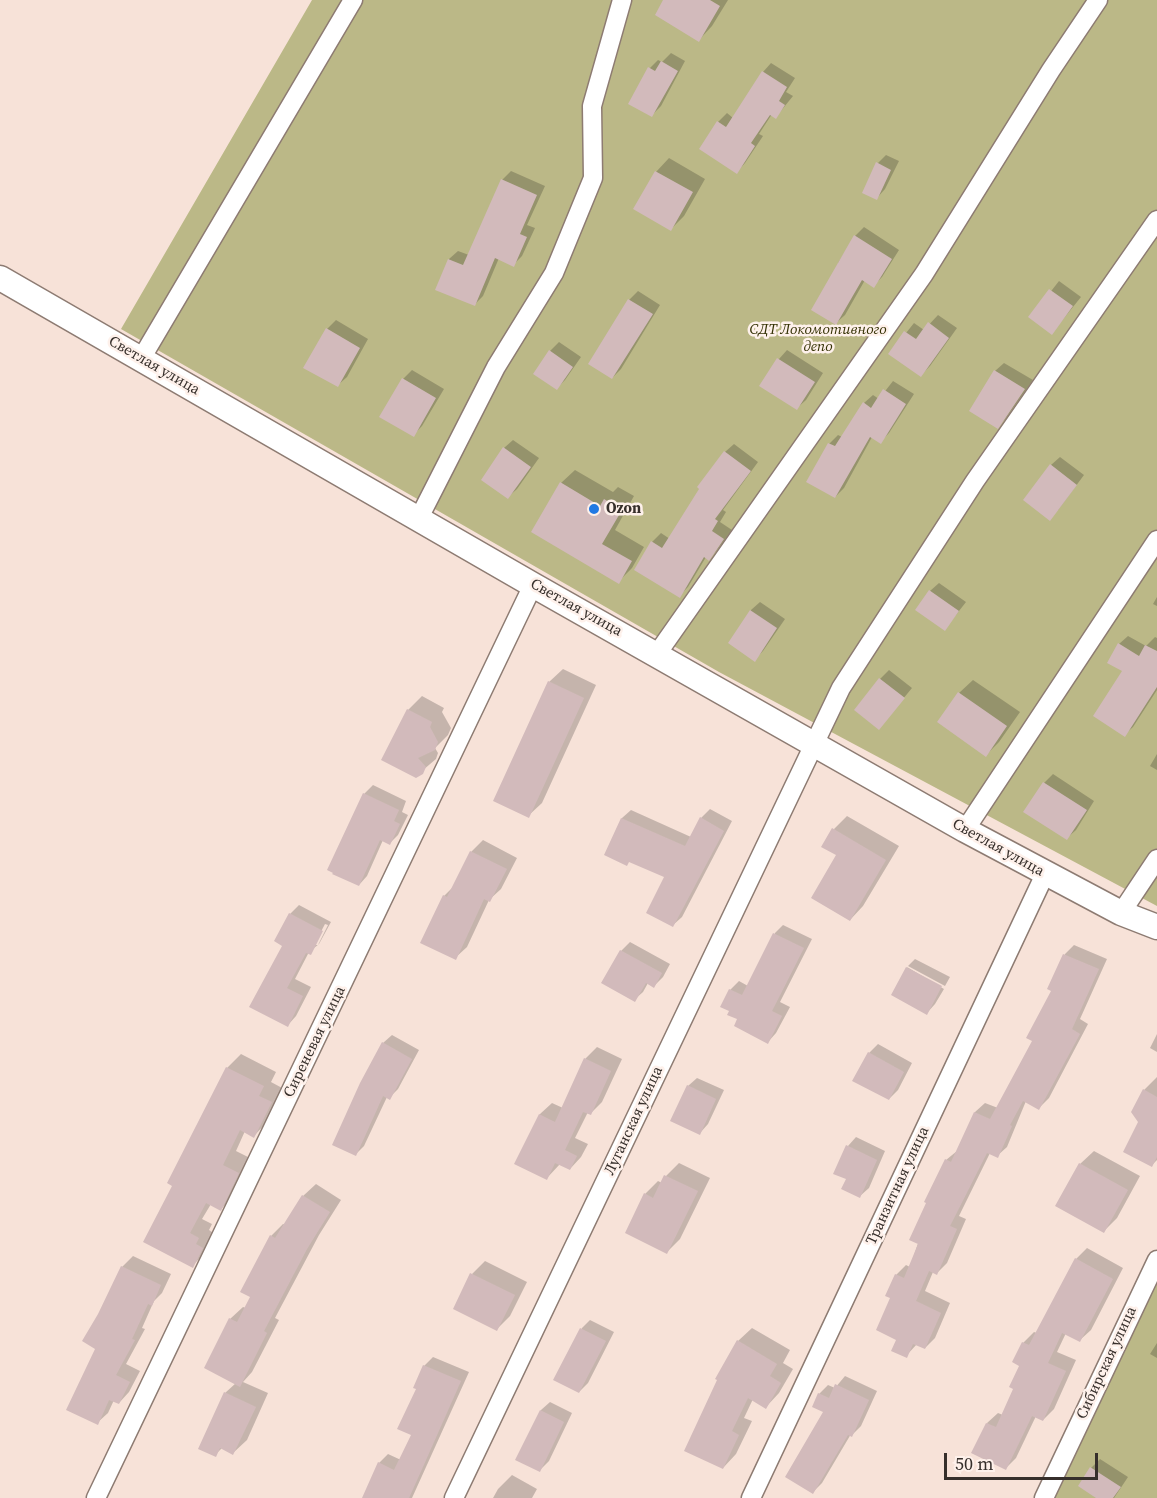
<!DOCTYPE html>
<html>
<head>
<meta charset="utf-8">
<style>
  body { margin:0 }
  #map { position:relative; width:1157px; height:1498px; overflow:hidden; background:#f7e2d8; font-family:"Source Serif 4",serif }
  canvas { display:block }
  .scale { position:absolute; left:944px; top:1453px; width:154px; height:27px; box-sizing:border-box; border:3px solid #362f2b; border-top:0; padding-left:8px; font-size:18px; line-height:21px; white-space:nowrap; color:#362f2b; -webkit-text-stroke:4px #fef1eb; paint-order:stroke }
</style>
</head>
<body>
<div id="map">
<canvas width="1157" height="1498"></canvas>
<div class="scale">50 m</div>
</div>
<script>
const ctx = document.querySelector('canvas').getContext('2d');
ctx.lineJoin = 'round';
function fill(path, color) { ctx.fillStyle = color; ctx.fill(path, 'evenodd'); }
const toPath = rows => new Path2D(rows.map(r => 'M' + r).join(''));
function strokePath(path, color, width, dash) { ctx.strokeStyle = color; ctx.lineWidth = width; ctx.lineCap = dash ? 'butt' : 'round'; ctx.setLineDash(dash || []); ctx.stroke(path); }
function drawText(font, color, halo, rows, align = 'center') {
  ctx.font = font + ' "Source Serif 4",serif'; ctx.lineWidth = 5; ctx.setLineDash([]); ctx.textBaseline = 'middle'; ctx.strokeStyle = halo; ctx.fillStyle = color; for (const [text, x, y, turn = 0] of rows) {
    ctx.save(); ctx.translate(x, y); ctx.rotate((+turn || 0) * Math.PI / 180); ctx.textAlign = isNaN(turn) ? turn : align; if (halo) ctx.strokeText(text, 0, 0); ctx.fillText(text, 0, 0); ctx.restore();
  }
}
fill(toPath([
  [312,0,1157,0,1157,906,719,672,121,329],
  [1157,1278,1157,1498,1035,1498]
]), '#bbb887');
fill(toPath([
  [665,0,728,0,712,26,699,40],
  [671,53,685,61,661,106,652,115,650,68,658,60,662,62],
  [771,63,795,78,786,92,793,96,776,117,772,114,759,134,763,136,745,163,737,172,718,122,727,113,733,118,763,72],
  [886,155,899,161,885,189,877,198,878,163],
  [669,158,705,179,684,216,671,229,656,172],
  [511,171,545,186,527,225,535,228,522,256,513,265,499,258,483,296,474,305,437,289,449,259,458,251,469,255,502,180],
  [864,227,899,250,882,277,873,286,865,280,845,315,836,323,840,264,838,263,855,236],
  [1059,281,1081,297,1052,333,1031,317],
  [638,291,660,305,621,369,612,378,629,300],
  [938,315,957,328,930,366,921,375,890,353,914,323,924,330],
  [336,320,368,339,347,377,338,385,327,329],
  [559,342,581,357,565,380,557,388,535,373,550,351],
  [787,350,823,373,806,400,797,408,762,386,779,359],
  [1004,363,1033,380,1006,418,998,427,995,371],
  [412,370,444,389,422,426,413,435,403,379],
  [893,381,914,394,889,433,880,442,872,437,844,488,835,497,829,444,838,435,842,437,864,403,873,395,879,399],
  [513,440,539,458,517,489,508,497,504,448],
  [734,444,758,462,723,510,726,512,720,522,732,530,717,550,709,559,706,557,688,587,679,596,652,542,661,533,670,539,725,452],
  [1060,457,1084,475,1058,510,1051,465],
  [575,470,613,492,618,487,634,496,615,530,644,547,632,568,618,582,561,483],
  [939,583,966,602,945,629,930,591],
  [1157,597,1157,606,1153,604],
  [760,602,785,619,763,651,754,660,730,643,751,610],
  [1128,636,1146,646,1155,637,1157,638,1157,690,1133,727,1124,735,1124,671,1119,644],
  [563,669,596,685,542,803,528,816,549,682],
  [889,670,912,688,879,728,880,679],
  [973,680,1020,712,999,742,986,755,959,693],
  [422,696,444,708,442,712,451,728,448,735,435,748,438,753,436,759,416,776,408,710],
  [1157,754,1157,770,1150,766],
  [1053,774,1094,801,1076,830,1067,838,1044,783],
  [373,785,406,801,402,812,408,815,398,835,390,843,383,840,367,876,359,885,364,794],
  [710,809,732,821,682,917,673,925,666,876,630,861,606,855,622,818,631,810,691,837,701,818],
  [847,816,899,846,863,906,850,920,834,829],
  [483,840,517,858,501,889,489,900,467,947,455,958,444,896,454,886,471,852],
  [299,905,331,922,319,944,309,952,295,979,311,987,296,1016,288,1025,284,945,290,914],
  [325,924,328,925,318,945,314,945],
  [783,925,812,939,780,1002,790,1007,776,1033,768,1042,739,1019,730,990,739,981,748,986,775,933],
  [630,942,670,964,663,977,654,986,648,983,643,992,634,1000,603,983,621,951],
  [1074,945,1107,959,1080,1019,1088,1024,1049,1098,1039,1108,1026,1101,1007,1147,997,1156,990,1153,959,1216,966,1219,947,1263,937,1273,933,1272,925,1291,950,1303,935,1338,925,1348,917,1344,906,1356,898,1339,892,1297,896,1275,906,1265,910,1267,946,1160,957,1151,975,1112,985,1103,998,1108,1034,1040,1053,990,1049,988,1065,954],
  [915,959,950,977,945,986,908,966],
  [907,967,944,989,935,1004,927,1013],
  [1157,1034,1157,1052,1150,1048],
  [392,1035,419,1050,398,1089,389,1098,387,1097,364,1146,356,1154,383,1043],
  [878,1044,912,1063,898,1090,889,1099,869,1053],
  [597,1047,622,1059,602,1102,590,1114,588,1112,575,1138,588,1144,581,1157,570,1169,560,1164,547,1178,516,1164,540,1114,552,1103,563,1108,585,1059],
  [241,1054,276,1072,271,1082,284,1089,267,1122,254,1136,245,1131,236,1151,252,1159,234,1196,221,1209,211,1204,202,1219,212,1224,209,1230,215,1234,206,1252,192,1266,174,1185,227,1068],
  [1157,1077,1157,1160,1152,1165,1140,1122,1144,1090],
  [697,1078,724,1090,708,1124,700,1133,688,1086],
  [856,1137,885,1151,869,1188,860,1196,848,1146],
  [1094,1151,1140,1176,1117,1218,1104,1231,1080,1164],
  [679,1163,710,1178,680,1239,667,1252,645,1194,658,1181,662,1183,666,1176],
  [316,1184,341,1200,319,1235,275,1318,279,1320,252,1372,243,1382,268,1393,247,1440,233,1453,222,1448,215,1455,225,1393,236,1383,230,1319,243,1307,246,1308,252,1296,271,1236,283,1224,286,1225,303,1196],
  [1087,1248,1123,1268,1091,1330,1080,1340,1066,1333,1057,1352,1076,1360,1054,1409,1043,1420,1036,1416,1016,1458,1005,1469,987,1423,998,1413,1003,1415,1015,1388,1021,1365,1023,1343,1034,1332,1037,1333,1076,1259],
  [133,1256,171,1274,162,1293,154,1301,142,1328,145,1329,126,1364,140,1371,129,1392,119,1403,114,1400,108,1413,97,1423,97,1348,100,1314,122,1267],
  [485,1261,527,1282,510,1316,497,1329,472,1274],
  [590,1320,614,1332,588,1383,579,1392,555,1379,582,1328],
  [752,1328,790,1350,783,1363,793,1369,779,1393,766,1407,753,1399,744,1418,752,1421,736,1454,723,1468,738,1341],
  [1157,1343,1157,1358,1150,1354],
  [433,1357,469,1372,412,1498,372,1498,379,1463,388,1454,401,1460,413,1435,418,1388,424,1366],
  [845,1376,877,1391,861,1426,852,1435,851,1434,822,1483,813,1492,825,1412,819,1394,828,1385,835,1388],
  [550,1402,572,1413,549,1461,540,1470,541,1410],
  [1100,1459,1128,1477,1114,1498,1099,1498,1091,1468],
  [512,1475,537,1489,532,1498,493,1498,498,1489]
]), '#0003');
fill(toPath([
  [663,0,710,0,720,6,699,42,655,15],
  [661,61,678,71,652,117,628,104,648,67,655,71],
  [762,71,787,87,779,101,785,105,776,119,770,115,751,143,755,146,737,174,699,149,717,121,726,127],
  [876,162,891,170,877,200,862,193],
  [655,171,693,192,671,231,633,209],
  [501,179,537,195,520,234,527,237,514,267,495,258,475,306,435,290,448,259,463,265],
  [854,235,892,259,874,288,862,280,836,325,811,310],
  [1049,289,1073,306,1052,335,1028,317],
  [628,299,653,314,612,379,588,364],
  [928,322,949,338,921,377,888,354,904,331,916,339],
  [326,328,360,348,338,387,303,368],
  [549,350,573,367,557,390,533,374],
  [777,358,815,382,797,410,759,386],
  [994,370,1025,389,998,429,969,411],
  [402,378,436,398,414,437,379,417],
  [883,389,906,404,881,444,870,437,835,498,806,482,828,443,835,446,863,402,871,408],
  [503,447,531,467,508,499,481,480],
  [724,451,751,471,715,519,718,521,712,531,724,539,709,561,704,557,680,598,634,570,651,541,662,548,699,489,697,487],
  [1050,464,1077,485,1050,521,1023,500],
  [560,482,600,506,604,499,622,510,602,544,632,561,619,584,531,532],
  [929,590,959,611,945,631,915,610],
  [750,610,777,628,755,662,728,643],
  [1118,643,1139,656,1145,645,1157,651,1157,687,1125,737,1093,716,1122,671,1107,663],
  [879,678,905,698,879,730,854,710],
  [548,681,584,698,529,818,493,801],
  [958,692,1007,726,986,757,937,722],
  [407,709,432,722,430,727,438,742,435,750,418,758,426,767,423,774,416,778,381,760],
  [1043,782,1087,810,1067,840,1023,812],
  [363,793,399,810,394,821,400,824,390,845,380,840,359,886,332,874,333,873,327,870],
  [700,817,724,831,673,927,646,913,664,877,629,862,627,866,604,855,621,818,685,846],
  [832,828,886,860,850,921,811,898,836,855,821,847],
  [470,851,507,869,490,902,484,899,456,960,420,943,443,895,447,897],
  [289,913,323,931,311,955,306,953,287,988,303,996,288,1027,249,1007,282,946,274,941],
  [773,933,804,948,772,1011,782,1016,768,1044,734,1026,737,1019,727,1015,729,1011,720,1007,729,989,742,995],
  [620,950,662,973,654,988,646,983,635,1002,601,983],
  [1063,954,1099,969,1072,1029,1080,1034,1039,1110,1023,1101,1010,1125,1012,1126,998,1158,987,1153,950,1226,957,1229,937,1275,929,1271,916,1301,941,1313,925,1349,913,1344,907,1358,891,1351,896,1340,876,1330,890,1298,885,1296,895,1274,904,1278,918,1244,909,1240,926,1203,924,1202,945,1159,951,1162,974,1112,990,1119,1032,1041,1026,1038,1051,991,1047,989],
  [906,967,942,986,927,1015,891,995],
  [382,1042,412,1059,390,1100,383,1096,356,1156,332,1145,360,1083],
  [868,1052,904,1072,889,1100,852,1081],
  [584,1058,611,1071,591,1115,583,1112,565,1150,577,1156,570,1170,555,1163,547,1180,514,1164,539,1114,555,1122],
  [226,1067,264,1086,259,1096,272,1102,254,1138,240,1130,223,1165,239,1173,221,1211,206,1203,190,1233,199,1238,196,1244,203,1248,193,1268,143,1242,172,1186,167,1183],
  [687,1085,716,1099,700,1135,670,1121],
  [1143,1089,1157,1097,1157,1157,1152,1167,1123,1152,1138,1122,1131,1112],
  [846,1145,877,1160,860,1198,841,1189,846,1179,833,1174],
  [1079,1163,1128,1190,1104,1233,1055,1206],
  [664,1175,698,1191,667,1254,625,1233,644,1193,653,1198],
  [302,1195,330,1212,307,1249,264,1331,267,1333,240,1387,204,1368,229,1318,237,1322,250,1297,240,1292,270,1235,275,1238],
  [1075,1258,1113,1279,1080,1342,1062,1333,1048,1363,1066,1371,1043,1421,1032,1416,1006,1470,971,1453,986,1423,996,1427,1013,1389,1009,1387,1019,1366,1012,1362,1022,1342,1029,1345],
  [121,1266,161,1285,152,1306,148,1304,132,1339,135,1340,116,1375,130,1382,119,1404,109,1400,98,1425,66,1410,95,1349,82,1341,98,1314],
  [470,1273,515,1295,497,1331,453,1309],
  [580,1328,606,1341,579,1393,553,1380],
  [737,1340,777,1364,770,1376,781,1383,766,1409,748,1398,732,1431,739,1435,723,1469,684,1451,717,1380,715,1379],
  [423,1365,461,1381,422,1469,409,1498,362,1498,378,1462,394,1470,411,1435,397,1429,416,1389,413,1388],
  [835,1384,869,1400,852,1437,848,1435,813,1494,785,1477,823,1412,812,1407,818,1393,829,1398],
  [224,1392,256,1407,233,1455,220,1448,216,1457,198,1449],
  [540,1410,564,1422,540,1472,515,1460],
  [1090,1467,1121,1487,1113,1498,1096,1498,1078,1486]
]), '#d2babb');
const street = toPath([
  [141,359,353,0],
  [419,518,496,367,554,273,593,178,592,106,622,0],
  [657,654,924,274,1051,70,1098,0],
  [965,830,1157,540],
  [1121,913,1157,859],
  [96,1498,533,585],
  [454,1498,841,688,975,481,1157,220],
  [751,1498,1045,874],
  [1044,1498,1157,1260]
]);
const secondary = toPath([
  [0,278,533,585,965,830,1121,913,1157,927]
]);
strokePath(street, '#8d7b72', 21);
strokePath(secondary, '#8d7b72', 27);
strokePath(street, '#fff', 18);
strokePath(secondary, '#fff', 24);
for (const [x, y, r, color] of [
  [594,509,6,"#2179e3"]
]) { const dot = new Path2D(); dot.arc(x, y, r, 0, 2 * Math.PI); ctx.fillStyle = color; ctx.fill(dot); strokePath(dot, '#fef1eb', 2); }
drawText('italic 15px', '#353205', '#fef1eb', [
  ["СДТ Локомотивного",818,330],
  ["депо",818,347]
]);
drawText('15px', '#362f2b', '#fef1eb', [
  ["Светлая улица",154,366,30],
  ["Светлая улица",576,608,29],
  ["Светлая улица",998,848,29],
  ["Сиреневая улица",315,1042,-64],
  ["Луганская улица",634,1121,-65],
  ["Транзитная улица",898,1186,-65],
  ["Сибирская улица",1107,1363,-65]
]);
drawText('bold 15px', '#362f2b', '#fef1eb', [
  ["Ozon",606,509]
], 'left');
</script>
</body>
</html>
